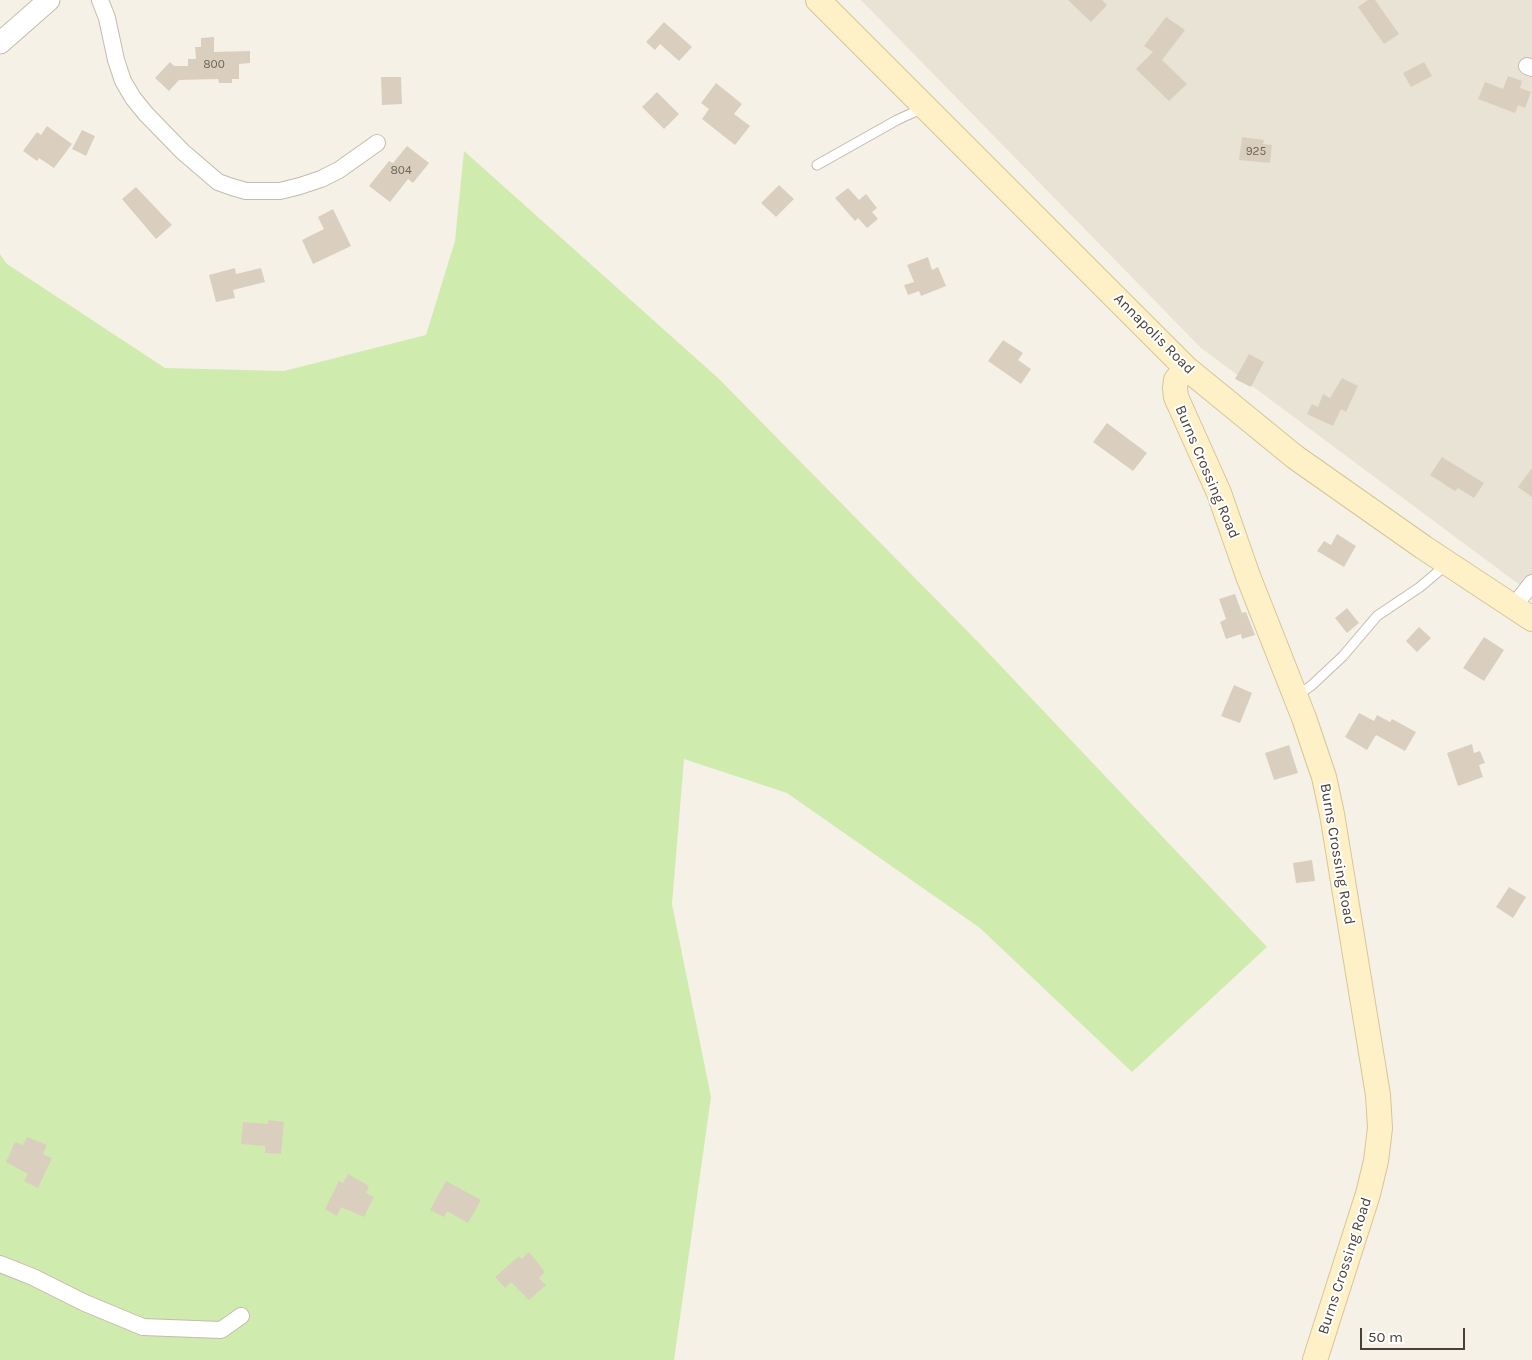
<!DOCTYPE html>
<html>
<head>
<meta charset="utf-8">
<style>
  body { margin:0 }
  #map { position:relative; width:1532px; height:1360px; overflow:hidden; background:#f5f1e7; font-family:Karla,sans-serif }
  canvas { display:block }
  .scale { position:absolute; left:1360px; top:1328px; width:105px; height:22px; box-sizing:border-box; border:2px solid #484136; border-top:0; padding-left:6px; font-size:15px; line-height:18px; white-space:nowrap; color:#484136; -webkit-text-stroke:4px #fff; paint-order:stroke }
</style>
</head>
<body>
<div id="map">
<canvas width="1532" height="1360"></canvas>
<div class="scale">50 m</div>
</div>
<script>
const ctx = document.querySelector('canvas').getContext('2d');
ctx.lineJoin = 'round';
function fill(path, color) { ctx.fillStyle = color; ctx.fill(path, 'evenodd'); }
const toPath = rows => new Path2D(rows.map(r => 'M' + r).join(''));
function strokePath(path, color, width, dash) { ctx.strokeStyle = color; ctx.lineWidth = width; ctx.lineCap = dash ? 'butt' : 'round'; ctx.setLineDash(dash || []); ctx.stroke(path); }
function drawText(font, color, halo, rows, align = 'center') {
  ctx.font = font + ' Karla,sans-serif'; ctx.lineWidth = 4; ctx.setLineDash([]); ctx.textBaseline = 'middle'; ctx.strokeStyle = halo; ctx.fillStyle = color; for (const [text, x, y, turn = 0] of rows) {
    ctx.save(); ctx.translate(x, y); ctx.rotate((+turn || 0) * Math.PI / 180); ctx.textAlign = isNaN(turn) ? turn : align; if (halo) ctx.strokeText(text, 0, 0); ctx.fillText(text, 0, 0); ctx.restore();
  }
}
fill(toPath([
  [861,0,1532,0,1532,594,1201,348]
]), '#e9e3d5');
fill(toPath([
  [464,151,718,378,979,643,1267,947,1132,1072,980,928,787,793,684,759,672,904,711,1097,674,1360,0,1360,0,254,7,264,165,368,284,371,426,335,455,241]
]), '#d0ebae');
fill(toPath([
  [1068,0,1102,0,1107,5,1091,22],
  [1368,0,1375,0,1399,34,1384,44,1358,7],
  [1166,17,1185,30,1162,60,1187,84,1169,101,1136,69,1153,52,1144,46],
  [664,22,692,47,679,61,660,44,655,50,646,42],
  [214,37,214,52,250,51,250,63,239,64,239,79,232,79,232,83,219,83,218,79,179,80,169,91,155,78,170,62,174,66,188,66,188,59,196,59,195,47,201,47,201,38],
  [1424,62,1432,76,1411,87,1403,73],
  [1508,76,1522,81,1520,88,1531,92,1525,108,1518,105,1515,113,1478,99,1485,82,1503,89],
  [381,77,401,77,402,104,382,105],
  [716,83,742,104,734,114,750,126,735,145,702,119,709,109,701,103],
  [657,92,679,114,664,129,642,107],
  [47,126,72,144,54,168,39,158,37,161,23,151,37,132,41,135],
  [82,130,95,136,86,156,72,149],
  [1242,137,1264,140,1263,144,1272,145,1270,163,1239,160],
  [407,146,429,163,413,183,408,179,390,202,369,186,389,161,393,163],
  [779,185,794,199,776,217,761,203],
  [136,187,172,225,156,239,122,199],
  [848,188,859,200,866,194,877,208,872,212,878,219,867,228,858,218,855,221,835,198],
  [333,209,351,246,313,264,302,240,324,229,318,217],
  [928,257,932,270,938,267,946,286,921,296,919,291,908,295,904,285,914,282,907,265],
  [235,268,236,274,261,268,265,282,233,290,235,298,216,302,209,275],
  [1003,340,1023,353,1018,360,1031,369,1021,384,988,361],
  [1249,354,1264,362,1251,387,1235,379],
  [1342,378,1358,386,1346,412,1341,409,1333,426,1307,414,1312,404,1318,407,1323,394,1330,398],
  [1107,423,1147,453,1133,471,1093,442],
  [1442,457,1484,483,1474,498,1458,488,1455,491,1430,475],
  [1532,468,1532,497,1518,487],
  [1337,534,1356,546,1344,567,1317,551,1324,541,1331,545],
  [1235,594,1242,613,1246,612,1255,635,1242,639,1241,634,1226,639,1220,622,1226,619,1219,599],
  [1347,608,1359,623,1347,633,1335,618],
  [1419,627,1431,638,1417,652,1406,641],
  [1484,637,1504,650,1484,681,1463,668],
  [1234,685,1252,693,1240,723,1221,716],
  [1359,713,1374,721,1377,715,1390,722,1392,719,1416,732,1405,751,1376,735,1367,750,1345,737],
  [1472,744,1474,753,1480,751,1485,763,1479,765,1483,777,1458,786,1447,753],
  [1289,745,1298,773,1274,780,1265,753],
  [1312,860,1315,881,1296,883,1293,863],
  [1509,887,1526,897,1513,918,1496,907],
  [268,1120,284,1122,281,1154,265,1153,265,1146,241,1144,243,1122,268,1124],
  [27,1137,47,1145,43,1154,52,1158,38,1188,24,1181,28,1174,6,1162,15,1142,23,1145],
  [348,1174,369,1186,366,1193,374,1197,364,1217,341,1207,337,1216,325,1209,339,1181,343,1183],
  [446,1181,481,1200,468,1223,447,1211,444,1217,430,1210],
  [529,1252,545,1272,539,1278,546,1285,529,1300,511,1282,505,1288,495,1277,519,1256,522,1259]
]), '#dacfbf');
const service = toPath([
  [817,165,897,120,923,108],
  [1296,696,1311,686,1343,656,1377,616,1420,587,1446,565]
]);
const minor = toPath([
  [100,0,107,18,116,60,123,81,133,98,146,114,183,152,218,182,232,187,246,191,280,191,300,186,321,179,339,170,377,143],
  [1527,66,1532,68],
  [1514,606,1532,583],
  [0,1264,33,1277,85,1303,143,1327,221,1330,241,1316]
]);
const tertiary = toPath([
  [0,43,49,0]
]);
const secondary = toPath([
  [818,0,1186,368,1295,457,1423,547,1532,619],
  [1186,368,1176,380,1175,388,1176,397,1219,493,1248,576,1304,718,1324,777,1332,814,1378,1095,1380,1128,1376,1161,1368,1194,1315,1360]
]);
strokePath(service, '#c4bbac', 11);
strokePath(minor, '#c4bbac', 18);
strokePath(tertiary, '#c4bbac', 23);
strokePath(secondary, '#d7c595', 26);
strokePath(service, '#fff', 9);
strokePath(minor, '#fff', 16);
strokePath(tertiary, '#fff', 21);
strokePath(secondary, '#fff1c7', 24);
drawText('12px', '#6c6458', null, [
  ["800",214,65],
  ["925",1256,152],
  ["804",401,171]
]);
drawText('15px', '#484136', '#fff', [
  ["Annapolis Road",1154,334,45],
  ["Burns Crossing Road",1207,472,67],
  ["Burns Crossing Road",1337,854,80],
  ["Burns Crossing Road",1345,1266,-72]
]);
</script>
</body>
</html>
